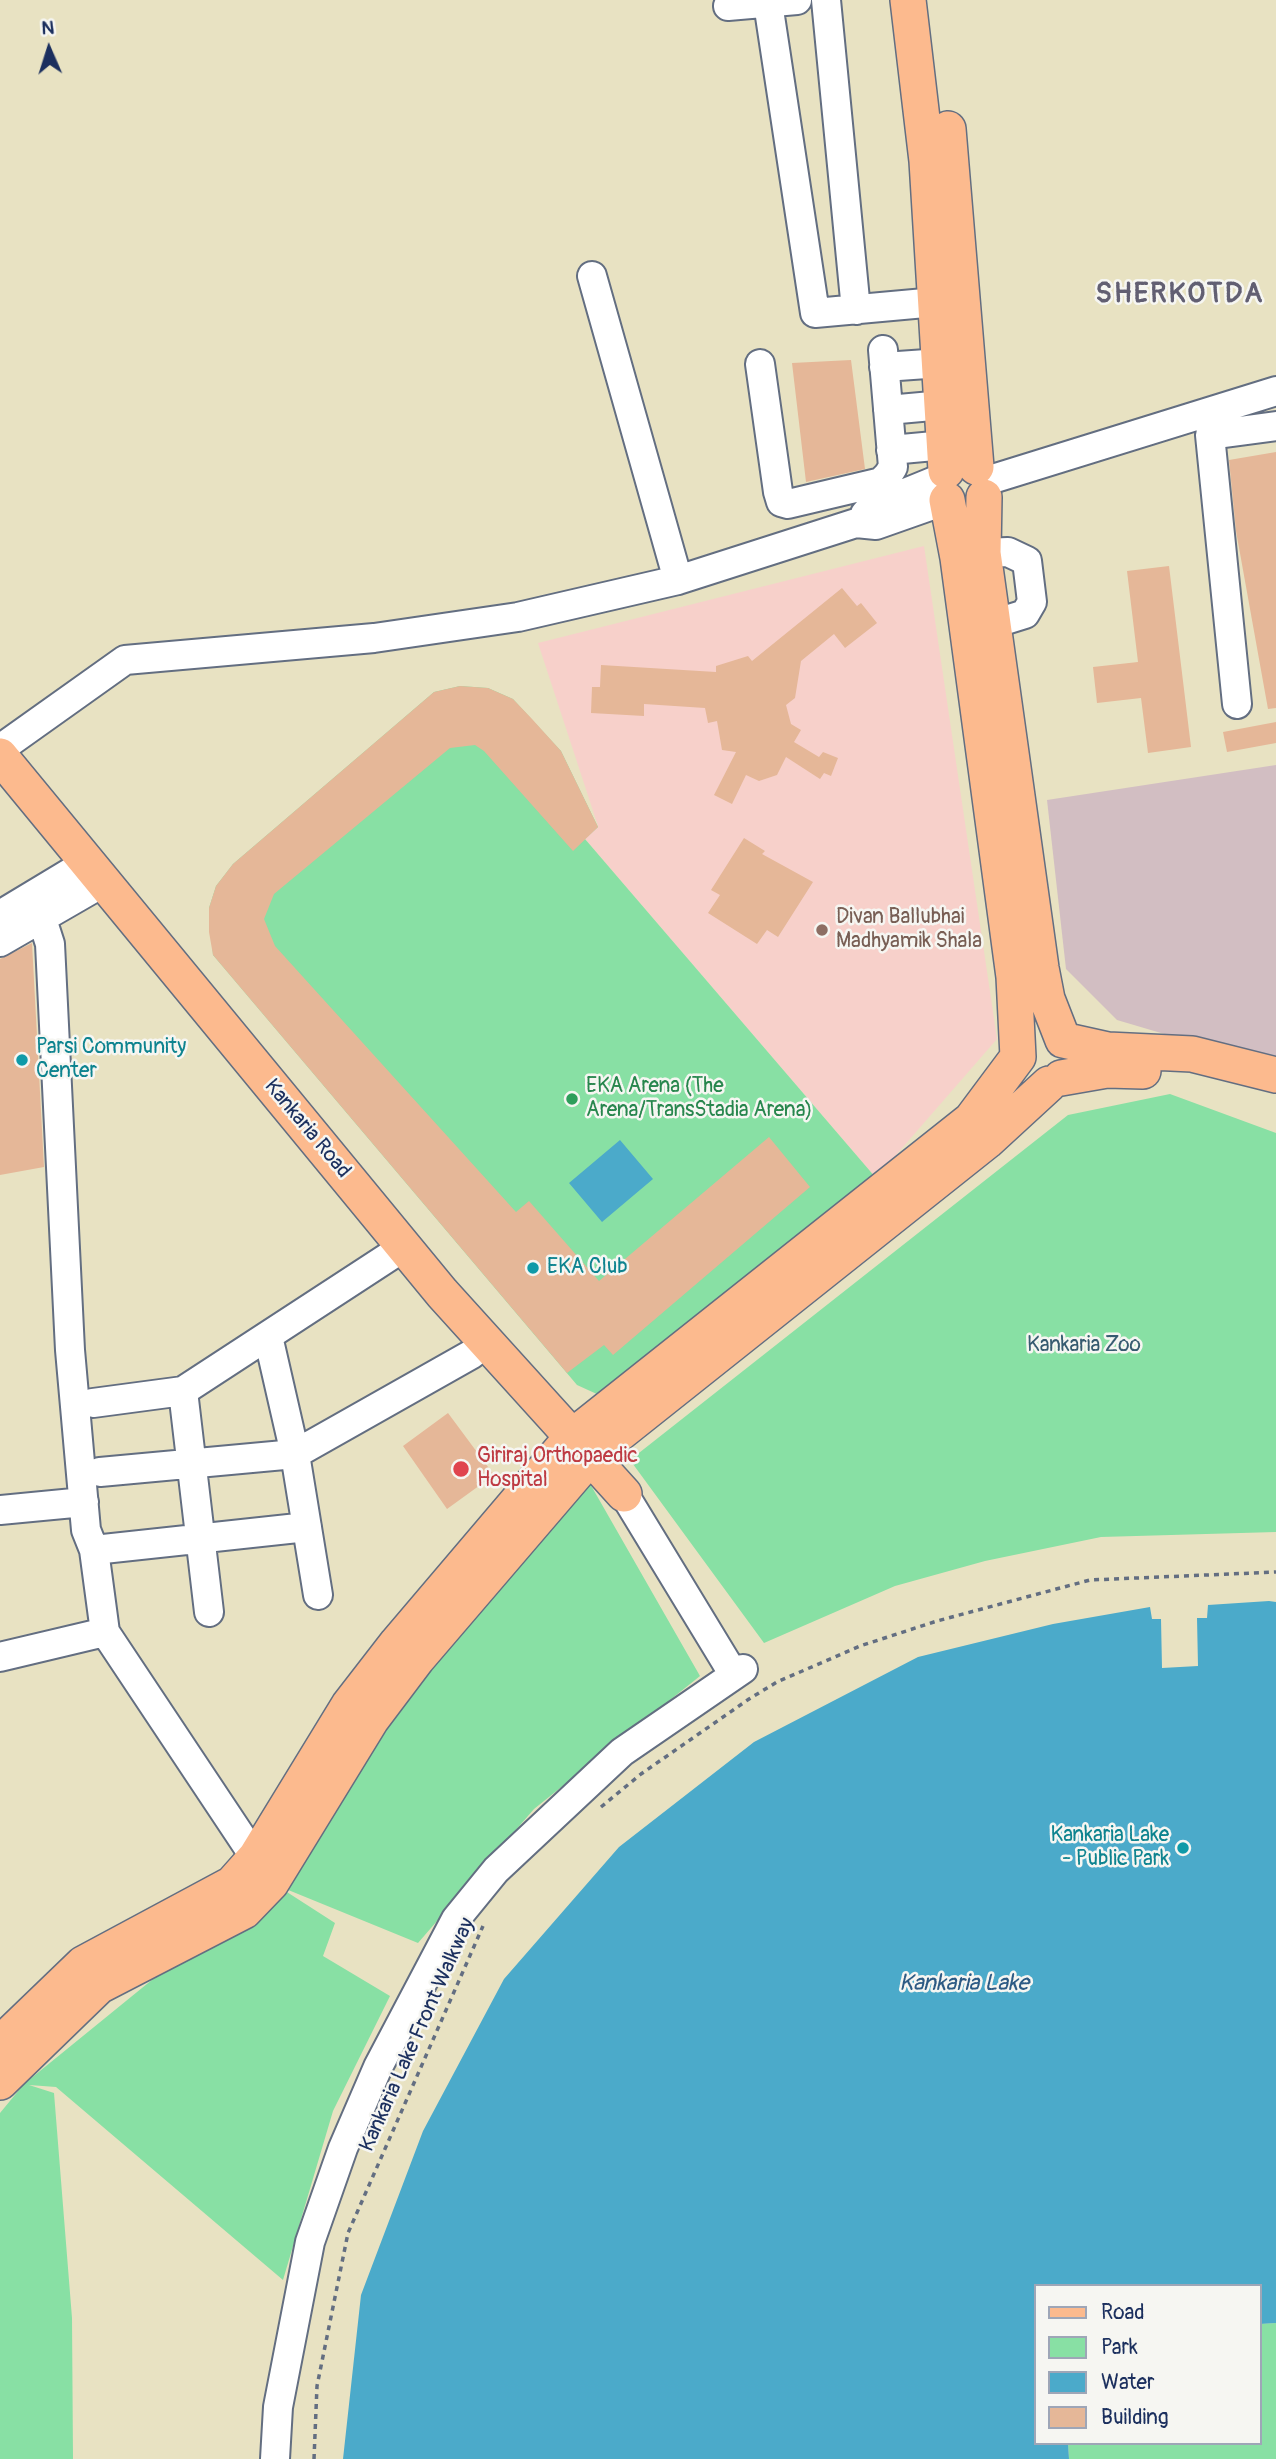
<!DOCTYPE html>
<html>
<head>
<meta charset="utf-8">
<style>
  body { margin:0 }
  #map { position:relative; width:1276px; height:2459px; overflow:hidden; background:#e8e2c2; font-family:Pangolin,sans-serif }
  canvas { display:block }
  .legend { position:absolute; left:1034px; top:2284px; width:228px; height:161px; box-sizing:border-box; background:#f6f6f2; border:2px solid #9ea6b7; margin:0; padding:9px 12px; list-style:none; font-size:21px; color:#1b2f5e }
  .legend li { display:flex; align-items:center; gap:14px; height:35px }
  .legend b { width:35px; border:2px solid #9ea6b7 }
  .north { position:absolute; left:14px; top:14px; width:70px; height:70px; -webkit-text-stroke:5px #f6f6f2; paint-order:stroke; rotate:357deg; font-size:19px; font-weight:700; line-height:28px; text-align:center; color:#1b2f5e }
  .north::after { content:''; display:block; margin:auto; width:24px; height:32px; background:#1b2f5e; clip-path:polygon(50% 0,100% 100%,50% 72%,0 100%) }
</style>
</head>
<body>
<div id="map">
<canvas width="1276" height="2459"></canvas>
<ul class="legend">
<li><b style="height:9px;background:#fcba8e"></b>Road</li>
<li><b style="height:19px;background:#88e0a4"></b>Park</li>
<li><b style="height:19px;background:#4baaca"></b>Water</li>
<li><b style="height:19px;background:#e5b798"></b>Building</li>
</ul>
<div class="north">N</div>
</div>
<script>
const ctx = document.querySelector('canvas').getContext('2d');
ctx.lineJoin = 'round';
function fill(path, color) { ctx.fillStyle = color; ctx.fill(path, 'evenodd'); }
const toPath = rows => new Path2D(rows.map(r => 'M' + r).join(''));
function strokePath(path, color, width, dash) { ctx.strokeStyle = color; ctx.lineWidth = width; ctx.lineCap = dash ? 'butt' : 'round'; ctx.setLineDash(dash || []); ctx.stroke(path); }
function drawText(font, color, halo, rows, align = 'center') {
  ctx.font = font + ' Pangolin,sans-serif'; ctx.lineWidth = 5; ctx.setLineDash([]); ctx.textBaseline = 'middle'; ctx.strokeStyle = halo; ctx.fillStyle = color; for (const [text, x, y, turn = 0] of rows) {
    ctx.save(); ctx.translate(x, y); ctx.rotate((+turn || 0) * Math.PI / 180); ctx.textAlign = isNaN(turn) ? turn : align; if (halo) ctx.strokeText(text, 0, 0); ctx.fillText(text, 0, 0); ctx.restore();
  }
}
fill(toPath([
  [924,546,997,1039,876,1178,585,839,598,826,538,643]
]), '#f7d0ca');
fill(toPath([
  [1276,765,1276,1067,1117,1020,1066,969,1047,800]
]), '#d2bec2');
fill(toPath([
  [460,686,488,688,513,699,561,751,598,827,585,839,876,1178,599,1395,577,1385,213,955,209,908,216,886,233,864,434,692],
  [1170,1094,1276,1133,1276,1532,1101,1537,985,1561,895,1586,764,1643,630,1460,1068,1115],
  [581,1468,700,1676,534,1809,418,1943,276,1885,335,1923,323,1956,390,1996,333,2111,283,2280,56,2087,29,2085,54,2093,72,2318,73,2459,0,2459,0,2113,24,2084,271,1883],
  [1276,2323,1276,2459,1069,2459,1068,2443,1260,2443,1260,2324]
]), '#88e0a4');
fill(toPath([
  [620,1140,653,1179,602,1222,569,1183],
  [1269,1601,1276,1602,1276,2323,1260,2324,1260,2286,1036,2286,1036,2443,1068,2443,1069,2459,343,2459,361,2295,423,2131,504,1979,619,1847,754,1742,918,1657,1053,1624,1150,1607,1152,1619,1161,1619,1162,1668,1198,1666,1197,1618,1207,1618,1208,1605]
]), '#4baaca');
fill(toPath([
  [851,360,865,469,806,482,792,363],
  [1276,452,1276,708,1268,709,1236,531,1229,460],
  [1169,566,1191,747,1148,753,1141,698,1097,703,1093,667,1138,662,1127,571],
  [842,588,857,606,861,603,877,623,845,648,834,634,801,661,795,698,786,705,791,724,801,730,794,742,819,757,823,752,838,758,831,776,824,773,820,779,786,757,777,775,759,781,746,775,732,804,714,795,736,752,722,750,717,721,708,723,705,708,644,704,644,716,591,713,592,687,600,687,601,665,716,672,716,666,748,656,752,661],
  [460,686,488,688,513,699,532,719,561,751,598,827,573,851,484,751,475,745,450,748,274,894,264,919,275,946,516,1212,529,1201,599,1281,769,1137,810,1187,613,1355,604,1345,567,1373,213,955,209,932,209,908,216,886,233,864,434,692],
  [1276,722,1276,743,1227,752,1223,732],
  [744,838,765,851,762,854,813,882,778,937,767,930,757,944,708,913,720,895,711,890],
  [32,943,44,1167,0,1175,0,959],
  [448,1413,494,1475,447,1509,403,1446]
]), '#e5b798');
const minor = toPath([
  [826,0,856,310],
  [768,3,815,313,936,302],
  [728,6,797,0],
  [592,276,678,580],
  [760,364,778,492,781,502,788,504,881,482,888,475,893,467,883,350],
  [884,367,941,363],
  [888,410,943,405],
  [891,450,945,445],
  [986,481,1276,391],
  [865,514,871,507,942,478],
  [983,553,1008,552,1027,561,1032,602,1025,614,993,624],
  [1237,704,1210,435,1276,426],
  [0,749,125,660,374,638,518,617,678,580,856,523,876,525,947,500],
  [0,915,88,862],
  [42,919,50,944,70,1350,81,1474,86,1530,94,1550,105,1632,266,1874],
  [0,942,104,882],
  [268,1336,295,1454,318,1595],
  [183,1391,209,1612],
  [93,1403,183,1391,390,1256],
  [100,1472,295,1454,472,1354],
  [624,1494,734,1675],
  [0,1510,84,1502],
  [94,1550,307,1527],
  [0,1657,105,1632],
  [275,2459,278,2407,310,2242,343,2148,378,2067,456,1919,496,1870,622,1752,743,1669]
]);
const major = toPath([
  [908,0,927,161,946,471],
  [948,129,976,467],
  [984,497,983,553,1041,968,1047,999,1063,1040,1108,1050,1192,1054,1276,1075],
  [0,756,442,1293,624,1494],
  [1061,1078,1107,1070,1143,1071],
  [0,2044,83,1964,232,1884,256,1857,349,1705,397,1643,572,1437,971,1120,1018,1057,1014,977,958,558,947,500],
  [0,2082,99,1986,244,1911,271,1883,371,1720,417,1659,591,1456,987,1141,1049,1084]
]);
strokePath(minor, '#636e81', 32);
strokePath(major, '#636e81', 38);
strokePath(toPath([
  [601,1807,641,1774,749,1699,777,1682,860,1646,937,1621,1090,1580,1276,1572],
  [314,2459,317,2386,348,2233,483,1926]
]), '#636e81', 3.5, [5, 5]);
strokePath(minor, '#fff', 28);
strokePath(major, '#fcba8e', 35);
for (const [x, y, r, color] of [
  [822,930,7,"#8d6e63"],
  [22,1060,7,"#0f9aa8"],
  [572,1099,7,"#2e9e5b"],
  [533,1268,7,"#0f9aa8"],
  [461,1469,9,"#e0444e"],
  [1183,1848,7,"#0f9aa8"]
]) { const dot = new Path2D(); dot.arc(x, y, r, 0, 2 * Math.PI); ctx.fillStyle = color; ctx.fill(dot); strokePath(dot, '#f6f6f2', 2.5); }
drawText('21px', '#785e54', '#f6f6f2', [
  ["Divan Ballubhai",836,918],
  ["Madhyamik Shala",836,942]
], 'left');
drawText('21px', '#0d838f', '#f6f6f2', [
  ["Parsi Community",36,1048],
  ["Center",36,1072],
  ["EKA Club",547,1268],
  ["Kankaria Lake",1169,1836,"right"],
  ["- Public Park",1169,1860,"right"]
], 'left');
drawText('21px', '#27864d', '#f6f6f2', [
  ["EKA Arena (The",586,1087],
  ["Arena/TransStadia Arena)",586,1111]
], 'left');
drawText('21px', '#1b2f5e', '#f6f6f2', [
  ["Kankaria Road",307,1129,50],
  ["Kankaria Lake Front Walkway",418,2035,-66]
]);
drawText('21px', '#365b70', '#f6f6f2', [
  ["Kankaria Zoo",1084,1346]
]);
drawText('21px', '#be3a42', '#f6f6f2', [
  ["Giriraj Orthopaedic",477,1457],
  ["Hospital",477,1481]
], 'left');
drawText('italic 23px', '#2c5a84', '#f6f6f2', [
  ["Kankaria Lake",964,1984]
]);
ctx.letterSpacing = '2px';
drawText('bold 28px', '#625f72', '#f6f6f2', [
  ["SHERKOTDA",1180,295]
]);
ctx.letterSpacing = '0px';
</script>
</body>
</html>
